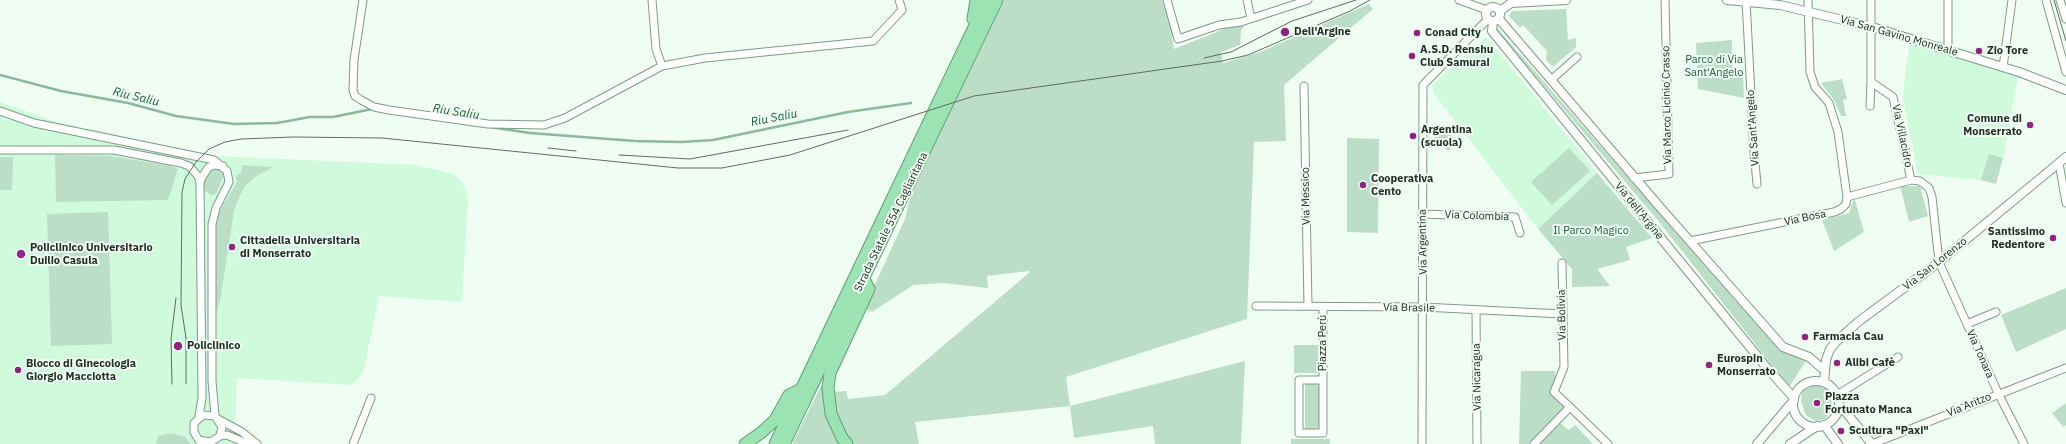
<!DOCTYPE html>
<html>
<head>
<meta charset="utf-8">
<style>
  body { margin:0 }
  canvas { display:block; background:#f0fdf3 }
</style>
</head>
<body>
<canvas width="2066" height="444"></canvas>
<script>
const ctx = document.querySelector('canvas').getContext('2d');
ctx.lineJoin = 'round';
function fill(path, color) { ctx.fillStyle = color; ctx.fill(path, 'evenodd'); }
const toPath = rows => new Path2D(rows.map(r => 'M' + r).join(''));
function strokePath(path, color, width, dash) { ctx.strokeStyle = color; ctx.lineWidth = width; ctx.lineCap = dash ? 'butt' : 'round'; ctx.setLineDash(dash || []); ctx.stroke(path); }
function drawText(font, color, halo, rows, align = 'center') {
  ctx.font = font + ' "IBM Plex Sans",sans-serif'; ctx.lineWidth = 4; ctx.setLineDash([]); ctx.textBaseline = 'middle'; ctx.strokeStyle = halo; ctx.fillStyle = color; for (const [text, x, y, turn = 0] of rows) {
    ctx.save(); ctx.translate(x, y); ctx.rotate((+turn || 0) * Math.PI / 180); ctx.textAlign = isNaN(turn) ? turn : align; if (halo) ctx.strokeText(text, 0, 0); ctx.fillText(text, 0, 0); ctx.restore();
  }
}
fill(toPath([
  [1486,37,1597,173,1538,229,1434,94,1432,85],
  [1911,39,2019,72,2003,158,1996,184,1981,180,1918,174,1903,99,1906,65],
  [0,102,57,122,216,156,417,165,454,174,462,182,468,197,462,302,379,296,363,373,352,385,237,378,234,444,0,444]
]), '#d0fadc');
fill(toPath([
  [1004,0,1162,0,1174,32,1172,38,1174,49,1224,29,1245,24,1241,31,1240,45,1221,52,1223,63,1260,52,1369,4,1373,9,1284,85,1286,141,1254,142,1247,319,1066,377,1070,406,1245,361,1241,444,1155,444,1153,426,1074,438,1070,406,915,422,919,444,853,444,837,418,832,392,846,391,848,399,885,395,1030,272,1029,271,987,276,988,288,943,283,913,285,872,312,864,308,905,219,911,193],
  [1566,9,1568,40,1576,38,1576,47,1553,67,1546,60,1547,51,1523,25,1520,28,1509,16,1512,11],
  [1496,27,1736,301,1781,350,1806,361,1789,387,1660,223,1495,28],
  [1732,40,1732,73,1743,73,1744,98,1698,89,1696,43],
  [1842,79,1847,99,1843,100,1846,116,1841,116,1834,100,1821,83],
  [1442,125,1458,143,1448,151,1432,134],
  [1347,138,1379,139,1378,233,1347,232],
  [1569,148,1590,171,1552,205,1531,182],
  [1989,154,2003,158,1996,184,1981,180],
  [55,155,111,156,171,166,178,169,168,200,56,202],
  [0,157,13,157,12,190,0,190],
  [242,165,273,167,255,177,246,185,240,195,234,211,220,301,217,311,211,307,214,233,218,214,237,182,236,176,241,173],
  [212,169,220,170,224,175,216,194,211,195,203,189,204,178],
  [1597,173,1652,238,1626,247,1630,260,1597,269,1610,286,1572,287,1572,269,1538,229],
  [1900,186,1920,186,1928,216,1909,222],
  [1855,200,1864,232,1834,251,1822,220,1849,213,1853,201],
  [108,212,112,344,51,346,47,214],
  [2066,288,2066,329,2016,352,2001,315],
  [1294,345,1318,345,1319,373,1294,373],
  [1521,371,1555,371,1558,397,1567,405,1530,444,1519,444],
  [825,378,825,410,828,423,839,444,792,444],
  [1305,383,1319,383,1319,429,1305,429],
  [1816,384,1826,388,1832,403,1831,413,1824,419,1819,421,1814,420,1806,415,1801,401,1802,394,1806,388],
  [2066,403,2066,425,2063,427,2052,413],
  [1560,423,1569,430,1575,425,1593,444,1540,444],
  [171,433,185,437,191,444,156,444,158,436],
  [1291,439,1330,439,1330,444,1291,444]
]), '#bcdec6');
strokePath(toPath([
  [0,75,61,91,128,103,176,116,234,124,277,123,310,117,333,117,372,109],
  [490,127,530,133,635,141,682,142,713,140,848,112,911,103]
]), '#8bb999', 2.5);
const minor = toPath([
  [363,0,354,60,353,90,355,96,361,100,374,107,389,110,488,124,544,125,565,118,662,66,705,58,873,41,902,10,899,0],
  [652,0,656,49,662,66],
  [1167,0,1178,39,1219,25,1241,22,1308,0],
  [1247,0,1251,18],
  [1459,0,1487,10],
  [1746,0,1754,152,1757,184],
  [1871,0,1871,82,1893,97,1911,180],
  [1948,0,1948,50],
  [2046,0,2066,72],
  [2060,0,2066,19],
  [2003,67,2012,0],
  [1551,80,1577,57],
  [1304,86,1308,306],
  [1870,106,1871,82],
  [0,111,34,123,214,160,227,171,229,182,216,208,212,224,212,381,215,416],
  [0,150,114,150,181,163,189,166,198,176,200,183,202,398,199,416],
  [2059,163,2066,203],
  [1634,178,1669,174,1665,0],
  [200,183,202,177,208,168,213,165,223,166],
  [1847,197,1911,180,1920,181,1929,188,1932,197,1939,262,1998,393,2024,444],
  [1422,214,1515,217,1520,233],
  [1690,241,1834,212,1841,209,1846,204,1847,197,1838,132,1829,103,1815,87,1810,72,1808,0],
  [1562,263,1564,367,1554,392,1570,407],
  [1256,306,1423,307,1562,314],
  [1323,307,1323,380],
  [1476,310,1477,444],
  [1967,324,1996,312],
  [1299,380,1323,380,1323,433,1299,433,1299,380],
  [1837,395,1898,357],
  [218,419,242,432,257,444],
  [220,436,227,435,248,444],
  [199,440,211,442,220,436,222,427,215,416,203,415,194,423,194,432,201,444],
  [353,444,371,398],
  [1422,444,1423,85,1488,19],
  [1534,444,1570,407,1608,444],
  [1872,444,2066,368]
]);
const tertiary = toPath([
  [1727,0,1780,5,1872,27,2019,72,2066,90],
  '1486 14a7 7 0 1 1 14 0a7 7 0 1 1-14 0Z',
  [1500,11,1511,3,1566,0],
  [1499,19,1659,206,1783,347,1809,357,1824,370],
  [1493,21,1492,31,1767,368,1794,398],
  '1793 404a23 23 0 1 1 46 0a23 23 0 1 1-46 0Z',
  [1824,382,1826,360,1830,349,1837,341,1858,322,1939,262,2066,157],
  [1839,404,1872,444],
  [1824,425,1838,444],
  [1757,444,1794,400],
  [1790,444,1817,426]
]);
const trunk = toPath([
  [973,19,976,0],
  [745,444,762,432,775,420,789,395,801,389],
  [775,444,987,0],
  [784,444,997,0],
  [847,444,842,438,831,414,828,388,830,373,869,289,864,279]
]);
strokePath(minor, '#7d9d86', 9);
strokePath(tertiary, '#7d9d86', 10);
strokePath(trunk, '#609f76', 13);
strokePath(minor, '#fff', 7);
strokePath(tertiary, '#fff', 8);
strokePath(trunk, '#9ce3b4', 11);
strokePath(toPath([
  [2054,0,2066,41],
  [1204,58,1231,52,1292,21,1356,0],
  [548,148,576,151],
  [619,155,690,159,848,130],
  [172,384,171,339,176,298],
  [186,384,186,338,181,305,182,192,185,179,196,162,209,149,225,142,241,139,293,137,382,138,678,168,722,168,790,155,974,96,1222,61,1248,55,1350,11,1370,0]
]), '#5f6c62', 1);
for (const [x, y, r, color] of [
  [1285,32,5,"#922283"],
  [1417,33,4,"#922283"],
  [1979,51,4,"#922283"],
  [1412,56,4,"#922283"],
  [2030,125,4,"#922283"],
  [1413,136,4,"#922283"],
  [1363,185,4,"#922283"],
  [2053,238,4,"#922283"],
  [232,247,4,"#922283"],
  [21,254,5,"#922283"],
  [1805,337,4,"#922283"],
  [178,346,5,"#922283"],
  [1837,363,4,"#922283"],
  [1709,365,4,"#922283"],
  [18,370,4,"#922283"],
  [1817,403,4,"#922283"],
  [1841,431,4,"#922283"]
]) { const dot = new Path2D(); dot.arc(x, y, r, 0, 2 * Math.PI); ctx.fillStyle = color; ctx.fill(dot); strokePath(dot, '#f0fdf3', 1.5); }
drawText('bold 11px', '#202d24', '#f0fdf3', [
  ["Dell'Argine",1294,32],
  ["Conad City",1425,33],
  ["A.S.D. Renshu",1420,50],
  ["Club Samurai",1420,63],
  ["Zio Tore",1987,51],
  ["Comune di",2022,119,"right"],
  ["Monserrato",2022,132,"right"],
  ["Argentina",1421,130],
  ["(scuola)",1421,143],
  ["Cooperativa",1371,179],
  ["Cento",1371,192],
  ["Santissimo",2045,232,"right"],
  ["Redentore",2045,245,"right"],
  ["Cittadella Universitaria",240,241],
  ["di Monserrato",240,254],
  ["Policlinico Universitario",30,248],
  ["Duilio Casula",30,261],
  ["Farmacia Cau",1813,337],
  ["Policlinico",187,346],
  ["Eurospin",1717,359],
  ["Monserrato",1717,372],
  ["Alibi Cafè",1845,363],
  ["Blocco di Ginecologia",26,364],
  ["Giorgio Macciotta",26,377],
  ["Piazza",1825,397],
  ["Fortunato Manca",1825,410],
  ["Scultura \"Paxi\"",1849,431]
], 'left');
drawText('11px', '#202d24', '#f0fdf3', [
  ["Via San Gavino Monreale",1899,36,16],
  ["Via Marco Licinio Crasso",1667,105,-91],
  ["Via Sant'Angelo",1753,128,-94],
  ["Via Villacidro",1902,136,78],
  ["Via Messico",1306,196,-91],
  ["Via dell'Argine",1639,211,51],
  ["Via Colombia",1477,216,2],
  ["Via Bosa",1805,218,-12],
  ["Strada Statale 554 Cagliaritana",891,222,-64],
  ["Via Argentina",1423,242,-91],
  ["Via San Lorenzo",1935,264,-38],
  ["Via Brasile",1409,308,1],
  ["Via Bolivia",1562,315,-91],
  ["Piazza Perù",1323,343,-90],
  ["Via Tonara",1980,354,66],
  ["Via Nicaragua",1477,377,-91],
  ["Via Aritzo",1969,405,-22]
]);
drawText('11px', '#165f37', '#f0fdf3', [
  ["Parco di Via",1714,60],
  ["Sant'Angelo",1714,73],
  ["Il Parco Magico",1591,231]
]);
drawText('italic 12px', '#196139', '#f0fdf3', [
  ["Riu Saliu",136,97,13],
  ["Riu Saliu",456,112,9],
  ["Riu Saliu",774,118,-11]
]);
</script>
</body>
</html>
